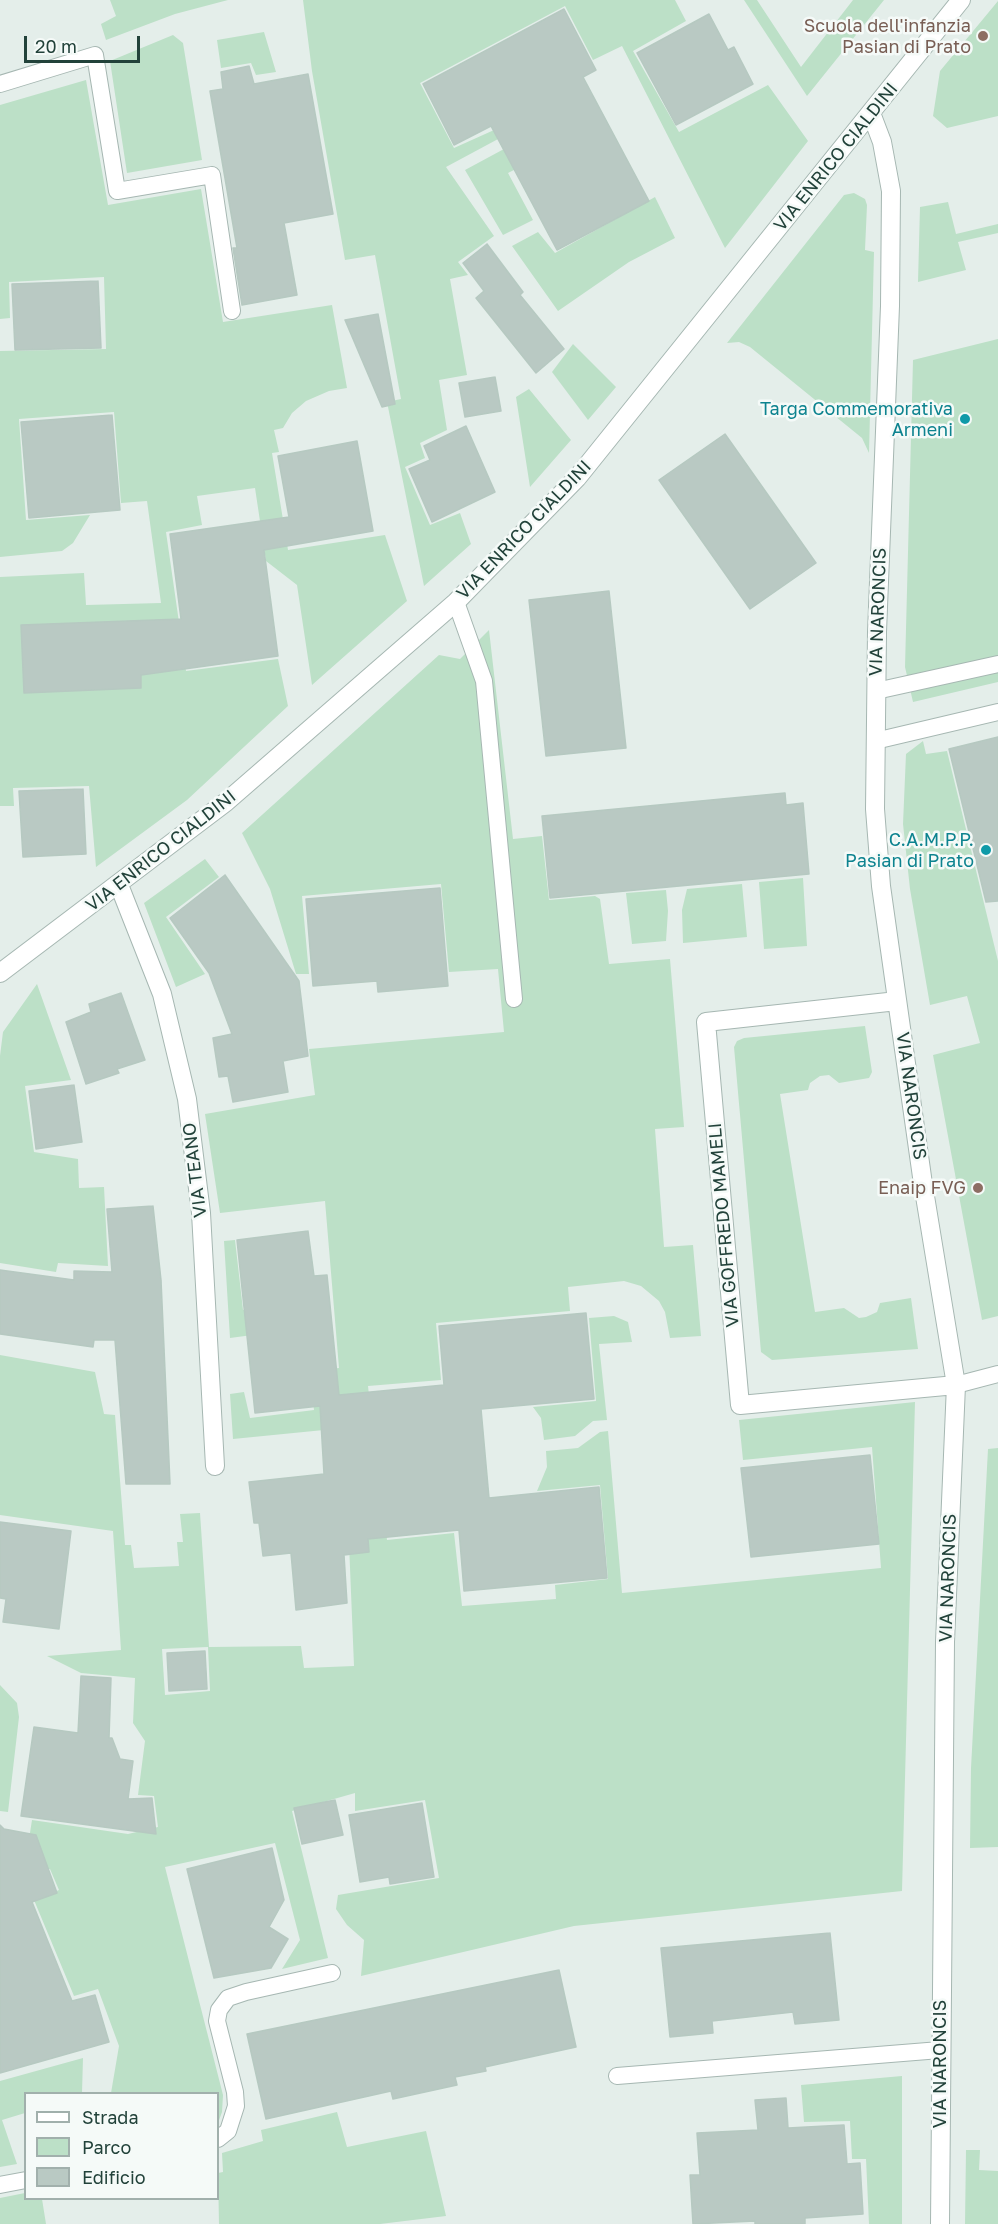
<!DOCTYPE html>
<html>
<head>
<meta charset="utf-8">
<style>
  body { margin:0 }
  #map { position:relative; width:998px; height:2224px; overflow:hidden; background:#e4eeea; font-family:"Golos Text",sans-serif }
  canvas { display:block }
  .legend { position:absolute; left:24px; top:2092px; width:195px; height:108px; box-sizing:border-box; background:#f5faf8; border:2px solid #a1b0ac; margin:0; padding:8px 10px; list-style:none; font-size:18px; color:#22423a }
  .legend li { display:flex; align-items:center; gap:12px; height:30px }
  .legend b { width:30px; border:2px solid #a1b0ac }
  .scale { position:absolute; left:24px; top:36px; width:116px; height:27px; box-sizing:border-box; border:3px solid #22423a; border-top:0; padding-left:8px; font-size:18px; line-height:21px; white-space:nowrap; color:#22423a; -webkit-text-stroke:4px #f5faf8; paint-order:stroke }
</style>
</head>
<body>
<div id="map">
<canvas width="998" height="2224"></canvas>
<ul class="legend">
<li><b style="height:8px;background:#fff"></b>Strada</li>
<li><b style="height:16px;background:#bce0c7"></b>Parco</li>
<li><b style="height:16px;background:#b9c9c3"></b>Edificio</li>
</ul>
<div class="scale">20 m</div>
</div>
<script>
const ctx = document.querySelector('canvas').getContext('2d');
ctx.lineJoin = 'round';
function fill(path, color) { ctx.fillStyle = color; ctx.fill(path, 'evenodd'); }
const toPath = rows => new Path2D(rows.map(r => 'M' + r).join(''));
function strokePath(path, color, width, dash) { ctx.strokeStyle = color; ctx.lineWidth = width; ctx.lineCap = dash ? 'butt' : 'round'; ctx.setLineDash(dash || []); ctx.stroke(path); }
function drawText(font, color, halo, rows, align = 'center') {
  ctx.font = font + ' "Golos Text",sans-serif'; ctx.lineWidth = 5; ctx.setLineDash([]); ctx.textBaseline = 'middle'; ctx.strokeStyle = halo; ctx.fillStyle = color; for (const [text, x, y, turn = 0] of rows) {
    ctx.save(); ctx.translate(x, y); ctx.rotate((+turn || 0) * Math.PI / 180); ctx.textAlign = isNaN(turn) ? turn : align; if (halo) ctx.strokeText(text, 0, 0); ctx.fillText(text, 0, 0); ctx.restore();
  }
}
fill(toPath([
  [110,0,228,0,175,14,106,40,101,24,116,16],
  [303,0,675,0,686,21,633,51,679,132,768,85,808,141,725,248,622,46,593,60,565,6,420,83,454,148,523,117,526,124,446,167,494,236,458,262,468,275,450,279,467,375,439,380,447,430,420,443,425,458,405,467,430,525,460,513,471,544,424,586,387,402,401,399,375,255,345,260,312,71],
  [744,0,757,0,801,67,853,0,884,0,807,96],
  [998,1,998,116,947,128,933,116,940,71],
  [264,32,276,72,256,75,251,63,221,68,217,40],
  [173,35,183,43,202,160,127,173,110,61],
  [86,80,108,205,201,189,223,322,332,305,347,388,329,391,306,401,292,413,283,428,274,430,279,452,272,453,288,550,385,535,407,601,312,685,297,585,266,561,255,488,197,496,202,525,166,532,186,671,278,659,288,706,187,800,96,867,89,786,13,788,14,806,0,806,0,577,84,573,86,605,161,603,147,501,121,503,114,412,19,419,26,520,90,515,73,543,62,551,0,557,0,351,106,349,104,277,9,282,10,318,0,319,0,105],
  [593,101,606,123,508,173,533,220,503,235,465,170],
  [854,193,865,199,867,205,865,250,874,252,869,453,862,438,750,347,739,342,727,343,844,195],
  [655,197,675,238,629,262,558,311,512,246,538,232,555,253],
  [948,202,956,234,998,224,998,233,958,242,966,270,918,282,920,207],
  [998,339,998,682,913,702,905,667,913,360],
  [573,344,616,387,588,420,552,372],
  [529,389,571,440,530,487,516,397],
  [489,630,513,839,542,836,549,900,595,896,600,899,609,964,670,959,684,1127,655,1129,664,1247,693,1245,701,1336,670,1338,665,1312,659,1301,641,1286,624,1281,568,1287,570,1311,436,1323,441,1380,368,1386,374,1443,344,1428,233,1439,230,1394,244,1392,250,1418,314,1410,308,1355,318,1370,339,1368,325,1201,220,1213,205,1114,315,1095,309,1049,504,1032,498,969,449,972,441,884,302,896,309,974,296,974,270,889,242,833,439,655,460,659],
  [923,741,926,754,947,751,998,961,998,1316,982,1320,933,1055,980,1043,967,996,930,1005,910,889,903,824,906,754],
  [205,859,219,877,166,917,205,974,176,987,144,903],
  [803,878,807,946,764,949,759,882],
  [742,884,747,937,683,943,682,910,687,889],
  [666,890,668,911,666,941,632,944,626,893],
  [37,984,71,1080,25,1086,34,1152,78,1159,79,1188,104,1187,108,1266,58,1263,56,1272,0,1263,0,1056,3,1032],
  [865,1026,872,1072,869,1078,839,1083,829,1075,820,1076,810,1083,808,1090,780,1094,815,1312,844,1308,859,1318,866,1317,877,1312,880,1303,911,1298,918,1349,772,1360,761,1352,734,1047,737,1041,744,1038],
  [235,1240,243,1310,311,1303,312,1327,230,1338,224,1241],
  [614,1316,628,1322,632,1342,599,1344,607,1420,593,1421,575,1436,544,1440,541,1418,533,1407,596,1401,589,1318],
  [0,1355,95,1372,104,1414,115,1415,125,1545,131,1545,134,1568,179,1566,177,1542,183,1542,180,1514,200,1513,209,1647,301,1646,304,1668,354,1666,347,1494,381,1491,387,1540,454,1533,462,1606,556,1599,555,1585,608,1579,600,1485,537,1491,547,1467,546,1451,578,1448,600,1432,608,1431,622,1593,881,1568,872,1447,743,1460,739,1420,915,1402,902,1891,574,1926,361,1976,364,1940,347,1925,336,1909,338,1895,439,1878,425,1800,355,1811,355,1793,292,1811,328,1958,282,1969,300,1940,275,1843,165,1867,223,2095,222,2112,218,2123,218,2094,111,2093,119,2046,98,1989,74,1996,34,1900,59,1890,50,1869,23,1878,32,1820,128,1834,158,1827,154,1796,138,1795,145,1741,133,1723,135,1678,81,1673,47,1656,121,1650,113,1531,0,1515],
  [208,1647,210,1691,165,1695,162,1649],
  [998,1448,998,1847,970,1848,971,1768,988,1449],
  [0,1685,17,1703,19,1717,8,1812,0,1811],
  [83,2058,82,2093,26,2094,25,2113,2,2120,17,2164,0,2167,0,2081],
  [902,2076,902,2224,869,2224,866,2159,852,2159,850,2121,804,2122,801,2085],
  [337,2112,347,2147,426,2131,446,2216,380,2224,219,2224,218,2173,223,2172,222,2153,263,2141,261,2130],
  [966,2150,980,2150,979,2170,998,2171,998,2224,965,2224],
  [25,2193,26,2198,42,2199,46,2224,0,2224,0,2198]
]), '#bce0c7');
const building = toPath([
  [564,9,596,70,583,77,649,201,557,250,491,126,454,145,423,84,564,9],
  [709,14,728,50,734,47,753,84,676,125,637,53,709,14],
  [249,66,254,84,308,74,333,214,284,223,297,295,242,305,233,248,237,248,210,91,223,89,221,72,249,66],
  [487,244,523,292,520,295,564,349,536,373,476,298,484,291,463,263,487,244],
  [98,281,101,348,15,350,12,284,98,281],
  [378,314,395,404,382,407,345,320,378,314],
  [495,377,501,411,465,417,459,383,495,377],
  [112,415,120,510,29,518,21,422,112,415],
  [466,426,495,492,432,522,409,469,430,460,424,446,466,426],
  [725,434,816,563,750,609,659,480,725,434],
  [357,441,373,531,264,550,278,656,141,675,141,688,24,693,21,625,181,619,170,534,289,517,278,456,357,441],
  [609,591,626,748,546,756,529,600,609,591],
  [998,737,998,901,986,902,949,749,998,737],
  [83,789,86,854,23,857,19,791,83,789],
  [785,793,786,805,803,803,809,874,550,898,542,816,785,793],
  [225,875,299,981,308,1056,283,1061,288,1092,233,1102,228,1076,219,1077,213,1038,232,1034,209,973,170,918,225,875],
  [440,888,448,986,378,992,377,981,313,986,306,899,440,888],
  [121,993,145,1060,117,1069,119,1073,86,1084,66,1022,91,1012,89,1004,121,993],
  [74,1085,82,1142,36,1149,29,1091,74,1085],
  [153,1206,161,1280,170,1484,126,1484,115,1340,94,1340,93,1347,0,1334,0,1270,74,1280,74,1271,112,1272,107,1209,153,1206],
  [308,1231,314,1276,327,1275,339,1395,444,1385,439,1326,586,1313,594,1399,481,1409,489,1498,599,1487,607,1578,464,1591,459,1530,368,1539,369,1552,344,1555,347,1603,296,1610,291,1553,263,1556,259,1523,254,1523,249,1482,324,1474,320,1406,255,1413,237,1240,308,1231],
  [870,1455,879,1544,751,1557,741,1468,870,1455],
  [0,1522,71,1531,59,1629,3,1622,6,1599,0,1598,0,1522],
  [205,1651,207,1689,169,1691,167,1653,205,1651],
  [81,1676,111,1678,109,1738,112,1738,120,1759,133,1761,128,1799,152,1798,156,1834,21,1816,34,1727,78,1733,81,1676],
  [335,1800,343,1835,302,1844,294,1808,335,1800],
  [422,1803,434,1877,390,1884,389,1877,360,1882,349,1815,422,1803],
  [0,1825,4,1829,36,1835,57,1893,32,1902,72,2001,95,1995,109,2042,0,2073,0,1825],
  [272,1848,284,1900,269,1927,288,1939,271,1968,214,1978,187,1869,272,1848],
  [830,1933,839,2020,795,2024,793,2012,712,2021,713,2033,670,2037,661,1948,830,1933],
  [559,1970,576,2047,485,2067,486,2071,455,2077,457,2085,393,2099,391,2091,266,2119,247,2034,559,1970],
  [786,2098,788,2128,844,2125,847,2164,860,2163,863,2214,805,2218,805,2224,755,2224,755,2221,693,2224,690,2175,700,2175,697,2133,758,2130,755,2100,786,2098]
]);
fill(building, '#b9c9c3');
strokePath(building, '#b6c9c1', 1.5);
const lane = toPath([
  [0,84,95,55,117,191,212,175,232,311],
  [456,602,484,681,514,999],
  [876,691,998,664],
  [875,741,998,712],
  [956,1385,998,1374],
  [617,2076,940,2050],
  [218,2139,228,2131,236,2106,235,2092,217,2021,219,2010,228,1998,246,1992,332,1973],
  [0,2185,26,2180]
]);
const street = toPath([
  [871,113,882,142,891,191,890,306,877,632,875,809,881,886,923,1184,956,1385,945,1642,940,2224],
  [119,885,162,994,187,1099,201,1213,215,1466],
  [0,973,226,802,456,602,577,478,961,0],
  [897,1001,706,1022,740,1405,956,1385]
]);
strokePath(lane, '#a6b7b2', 18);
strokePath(street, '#a6b7b2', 20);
strokePath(lane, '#fff', 16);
strokePath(street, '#fff', 18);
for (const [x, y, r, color] of [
  [983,36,6,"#8d6e63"],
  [965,419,6,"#0f9aa8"],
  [986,850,6,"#0f9aa8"],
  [978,1188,6,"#8d6e63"]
]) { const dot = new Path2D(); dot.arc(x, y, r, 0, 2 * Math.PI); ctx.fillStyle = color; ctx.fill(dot); strokePath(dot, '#f5faf8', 2); }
drawText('18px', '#785e54', '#f5faf8', [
  ["Scuola dell'infanzia",971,26],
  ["Pasian di Prato",971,47],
  ["Enaip FVG",966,1188]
], 'right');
drawText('18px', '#22423a', '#f5faf8', [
  ["VIA ENRICO CIALDINI",836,157,-51],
  ["VIA ENRICO CIALDINI",524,530,-46],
  ["VIA NARONCIS",878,612,-88],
  ["VIA ENRICO CIALDINI",161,851,-38],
  ["VIA NARONCIS",911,1096,82],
  ["VIA TEANO",195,1170,-97],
  ["VIA GOFFREDO MAMELI",724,1225,-95],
  ["VIA NARONCIS",948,1578,-88],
  ["VIA NARONCIS",940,2064,-90]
]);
drawText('18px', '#0d838f', '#f5faf8', [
  ["Targa Commemorativa",953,409],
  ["Armeni",953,430],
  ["C.A.M.P.P.",974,840],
  ["Pasian di Prato",974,861]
], 'right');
</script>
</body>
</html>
